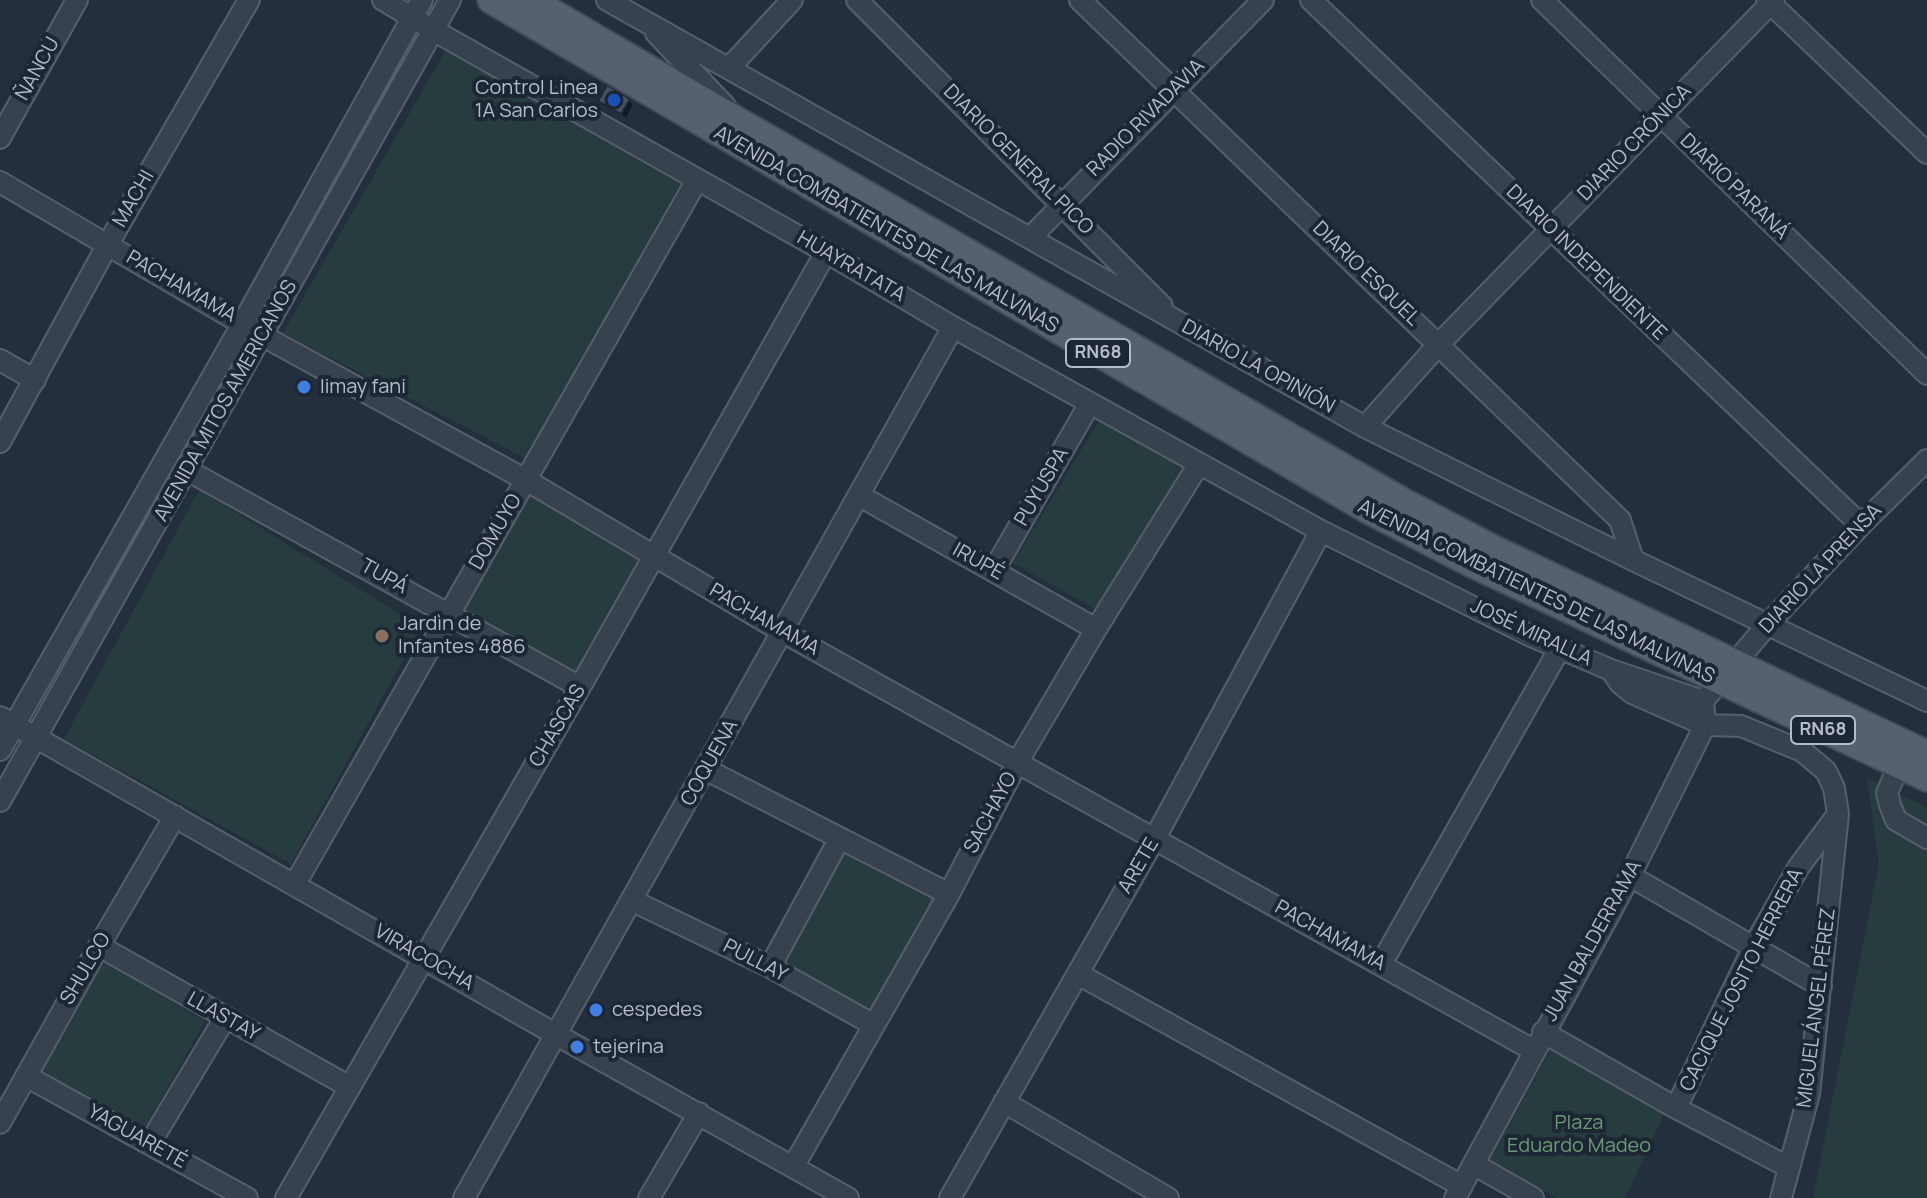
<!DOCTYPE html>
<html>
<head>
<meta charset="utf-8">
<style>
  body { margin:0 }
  canvas { display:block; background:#242f3e }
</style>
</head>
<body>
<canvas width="1927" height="1198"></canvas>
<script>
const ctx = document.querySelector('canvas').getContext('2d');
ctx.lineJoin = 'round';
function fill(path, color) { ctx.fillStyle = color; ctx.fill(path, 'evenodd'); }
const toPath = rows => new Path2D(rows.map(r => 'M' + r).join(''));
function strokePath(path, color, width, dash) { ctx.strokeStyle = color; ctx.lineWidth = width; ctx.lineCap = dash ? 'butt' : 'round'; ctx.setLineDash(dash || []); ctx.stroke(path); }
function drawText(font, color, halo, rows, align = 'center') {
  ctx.font = font + ' Manrope,sans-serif'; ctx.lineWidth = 8; ctx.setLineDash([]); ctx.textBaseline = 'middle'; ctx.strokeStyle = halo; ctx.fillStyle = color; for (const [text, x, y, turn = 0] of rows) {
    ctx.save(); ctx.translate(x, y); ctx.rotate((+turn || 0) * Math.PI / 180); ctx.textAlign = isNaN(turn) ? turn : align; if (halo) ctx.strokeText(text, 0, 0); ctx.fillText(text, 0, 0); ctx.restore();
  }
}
fill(toPath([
  [446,50,680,184,525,458,283,333],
  [1100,419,1184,468,1099,611,1013,563],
  [199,490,421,627,291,864,64,739],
  [528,493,640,560,579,676,461,610],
  [1867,778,1927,808,1927,1198,1813,1198,1879,864],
  [847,851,939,899,874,1015,781,963],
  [104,962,205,1021,144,1130,41,1071],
  [1552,1047,1666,1110,1625,1198,1557,1198,1490,1160]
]), '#263c3f');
fill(toPath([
  [601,101,629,101,633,105,626,117]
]), '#0007');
const building = toPath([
  [607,85,630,99,621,114,598,101,607,85]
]);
fill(building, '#455162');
strokePath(building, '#1f2835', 2);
const minor = toPath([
  [383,0,433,30,826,252,953,327,1321,531,1531,636,1611,670,1703,701],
  [607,0,1365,427,1633,560,1927,701],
  [857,0,1162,306],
  [1080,0,1620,520,1633,560],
  [1311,0,1861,525],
  [1542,0,1927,374],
  [1767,0,1927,153],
  [656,33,725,106],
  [729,68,792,0],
  [0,138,77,0],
  [0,182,263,336,526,480,781,631,1533,1050],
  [1030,238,1263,0],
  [0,360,35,380],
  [1365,427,1439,344,1774,0],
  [0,442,108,244,249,0],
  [187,470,580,687],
  [860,496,1096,629],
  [994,570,1090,403],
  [1611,670,1620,683,1632,693,1705,725,1741,726,1802,751,1826,771,1834,788,1838,814,1809,1094,1781,1198],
  [0,717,555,1034,848,1198],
  [0,750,243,323,422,0],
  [1899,765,1887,793,1890,805,1896,820,1927,838],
  [707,770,949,894],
  [0,801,450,0],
  [1630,876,1821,986],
  [295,884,697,180],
  [633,901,770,967,874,1025],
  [99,946,348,1086],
  [1381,964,1560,648],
  [770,967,840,838],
  [1078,974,1462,1186],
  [1543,1032,1676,1108,1788,1167],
  [26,1076,247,1198],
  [1004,1102,1168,1198],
  [1676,1108,1754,946,1798,868,1838,814],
  [0,1123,99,946,175,816],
  [150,1143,225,1018],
  [1475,1165,1533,1198],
  [793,1167,949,894,1017,763,1096,629,1199,464],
  [286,1198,580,687,826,252],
  [464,1198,953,327],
  [649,1198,699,1113],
  [950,1198,1155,838,1321,531],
  [1455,1198,1630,876,1705,725,1703,701,1768,624,1861,525,1927,460]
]);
const major = toPath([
  [491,0,1368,510,1470,563,1927,778],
  [531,0,745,125,1404,502,1492,548,1927,754]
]);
strokePath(minor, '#565f6c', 24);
strokePath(major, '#414a57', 30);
strokePath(minor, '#38414e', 20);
strokePath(major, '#56606e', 26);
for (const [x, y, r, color] of [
  [614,100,8,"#1a4fb4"],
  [304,387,8,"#3f7fe0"],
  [382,636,8,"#8d6e63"],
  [596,1010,8,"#3f7fe0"],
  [577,1047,8,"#3f7fe0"]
]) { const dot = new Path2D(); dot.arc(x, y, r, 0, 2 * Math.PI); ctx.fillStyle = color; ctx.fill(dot); strokePath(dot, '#1d2633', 3); }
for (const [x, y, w] of [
  [1098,353,64],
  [1823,730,64]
]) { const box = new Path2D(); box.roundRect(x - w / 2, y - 14, w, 28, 6); ctx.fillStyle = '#1d2633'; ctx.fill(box); strokePath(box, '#b4bcc9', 2); }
drawText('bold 18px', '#b4bcc9', null, [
  ["RN68",1098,353],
  ["RN68",1823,730]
]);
drawText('20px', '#b4bcc9', '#1d2633', [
  ["ÑANCU",38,69,-61],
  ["RADIO RIVADAVIA",1146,118,-45],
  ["DIARIO CRÓNICA",1635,143,-46],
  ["DIARIO GENERAL PICO",1018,160,45],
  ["DIARIO PARANÁ",1734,187,44],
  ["MACHI",134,199,-60],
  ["AVENIDA COMBATIENTES DE LAS MALVINAS",886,230,30],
  ["DIARIO INDEPENDIENTE",1586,263,44],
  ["HUAYRATATA",851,267,30],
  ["DIARIO ESQUEL",1366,274,44],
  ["PACHAMAMA",181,287,30],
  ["DIARIO LA OPINIÓN",1258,367,29],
  ["AVENIDA MITOS AMERICANOS",226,401,-61],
  ["PUYUSPA",1042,487,-60],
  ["DOMUYO",496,532,-60],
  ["IRUPÉ",978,562,29],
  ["DIARIO LA PRENSA",1821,569,-47],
  ["TUPÁ",384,577,29],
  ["AVENIDA COMBATIENTES DE LAS MALVINAS",1536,592,26],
  ["PACHAMAMA",764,620,30],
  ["JOSÉ MIRALLA",1531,633,25],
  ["CHASCAS",558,726,-60],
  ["COQUENA",710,763,-61],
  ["SACHAYO",991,813,-62],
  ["ARETE",1139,866,-60],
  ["PACHAMAMA",1330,936,29],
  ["JUAN BALDERRAMA",1593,941,-61],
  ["VIRACOCHA",424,958,30],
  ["PULLAY",755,961,27],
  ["SHULCO",86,969,-60],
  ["CACIQUE JOSITO HERRERA",1742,980,-63],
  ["MIGUEL ÁNGEL PÉREZ",1817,1008,-83],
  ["LLASTAY",223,1017,29],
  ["YAGUARETÉ",137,1137,29]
]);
drawText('20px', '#b4bcc9', '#1d2633', [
  ["Control Linea",598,88,"right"],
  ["1A San Carlos",598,111,"right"],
  ["limay fani",320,387],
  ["Jardìn de",398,624],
  ["Infantes 4886",398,647],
  ["cespedes",612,1010],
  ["tejerina",593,1047]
], 'left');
drawText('20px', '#6b9a76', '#1d2633', [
  ["Plaza",1579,1123],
  ["Eduardo Madeo",1579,1146]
]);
</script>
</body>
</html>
